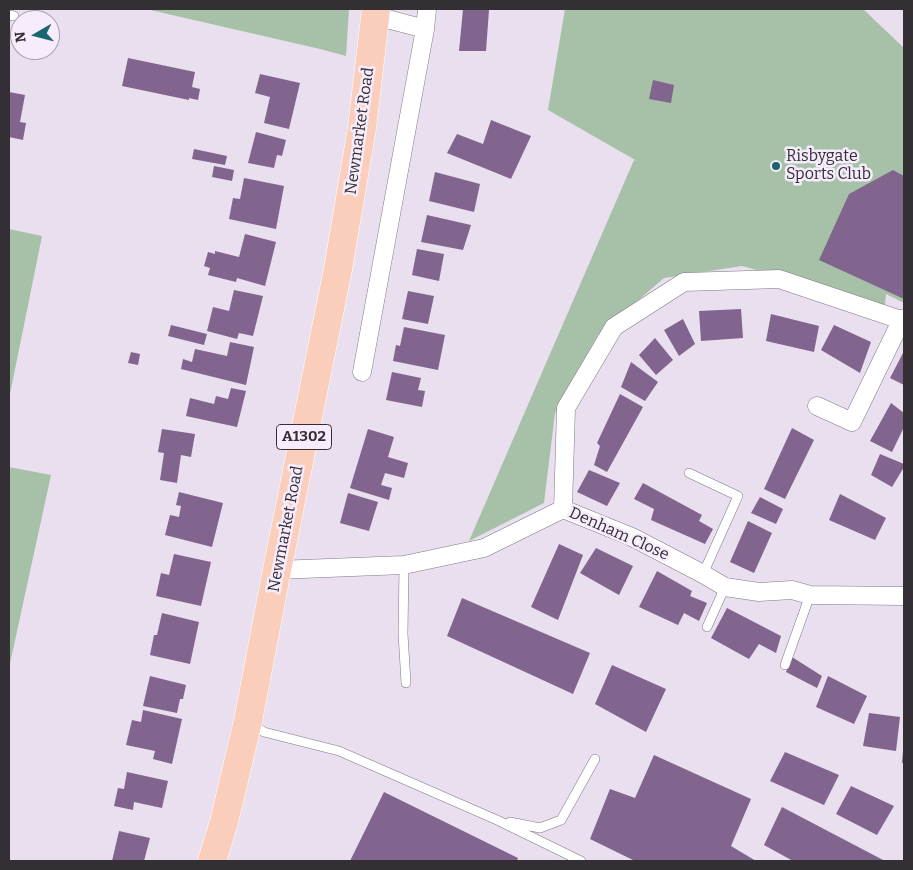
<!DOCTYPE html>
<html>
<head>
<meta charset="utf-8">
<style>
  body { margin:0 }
  #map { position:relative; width:913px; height:870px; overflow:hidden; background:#e9dfee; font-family:Bitter,serif }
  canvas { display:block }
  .frame { position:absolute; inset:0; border:10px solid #332f35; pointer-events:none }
  .north { position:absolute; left:10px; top:10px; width:50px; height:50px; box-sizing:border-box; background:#f6ecfc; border:1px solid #a8a0ac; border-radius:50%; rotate:262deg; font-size:14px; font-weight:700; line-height:20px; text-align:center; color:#332f35 }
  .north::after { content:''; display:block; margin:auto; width:18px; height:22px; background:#19666e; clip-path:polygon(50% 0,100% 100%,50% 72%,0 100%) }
</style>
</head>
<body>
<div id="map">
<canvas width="913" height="870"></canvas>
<div class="frame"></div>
<div class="north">N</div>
</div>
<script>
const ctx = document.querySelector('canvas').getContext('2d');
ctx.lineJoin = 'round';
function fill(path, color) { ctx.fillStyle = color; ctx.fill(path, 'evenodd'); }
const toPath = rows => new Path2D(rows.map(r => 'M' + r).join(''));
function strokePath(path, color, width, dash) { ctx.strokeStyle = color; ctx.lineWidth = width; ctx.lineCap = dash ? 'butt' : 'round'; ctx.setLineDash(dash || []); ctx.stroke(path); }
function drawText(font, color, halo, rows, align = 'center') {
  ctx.font = font + ' Bitter,serif'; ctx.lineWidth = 5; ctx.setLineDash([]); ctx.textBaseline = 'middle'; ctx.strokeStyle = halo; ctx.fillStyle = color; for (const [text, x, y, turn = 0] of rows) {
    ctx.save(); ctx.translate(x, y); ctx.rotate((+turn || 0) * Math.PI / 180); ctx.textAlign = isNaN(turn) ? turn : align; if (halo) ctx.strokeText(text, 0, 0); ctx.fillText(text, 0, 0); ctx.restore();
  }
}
fill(toPath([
  [146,9,349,9,346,56,320,49],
  [565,9,863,9,904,48,904,303,886,294,885,305,742,266,664,278,598,335,555,413,544,503,469,541,634,160,637,161,548,110],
  [9,229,42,236,9,399],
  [9,467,51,475,9,668]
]), '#a7c1a8');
fill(toPath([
  [463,9,489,10,486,51,459,51],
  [128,58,195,72,192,87,200,89,198,100,189,98,189,100,122,86],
  [260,74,300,83,289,129,264,123,270,97,255,93],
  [653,80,674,85,671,103,649,99],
  [9,92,25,95,20,122,26,123,23,140,9,137],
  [491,120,531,136,511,179,447,153,457,134,483,144],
  [256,132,286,140,282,156,277,155,274,168,248,163],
  [194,149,227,156,225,165,192,159],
  [214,166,234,170,232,181,212,177],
  [893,170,904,176,904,299,819,260,849,194],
  [435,172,480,184,474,212,429,201],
  [244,178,284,186,276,229,229,219,233,198,240,199],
  [427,215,471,225,463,250,421,242],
  [245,234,276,242,265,286,237,278,236,282,208,275,210,268,204,266,208,252,215,254,215,251,239,257],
  [417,249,444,254,439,281,412,275],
  [234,290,263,296,253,336,239,333,237,339,207,331,213,307,229,311],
  [408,291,434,296,428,324,402,319],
  [741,309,743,338,701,341,699,311],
  [771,314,819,326,814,352,766,341],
  [683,319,695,344,679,356,664,330],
  [171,325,207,334,204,345,168,336],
  [834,325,871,342,860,373,821,350],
  [404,327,445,335,438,370,393,361,396,345,400,346],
  [655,338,673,360,656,375,639,355],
  [230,342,254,347,246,385,181,369,183,359,192,362,195,349,227,356],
  [131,352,140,354,138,365,128,363],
  [903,353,904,353,904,385,890,378],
  [631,362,658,382,645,401,621,387],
  [392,372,421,378,418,390,425,391,422,407,386,400],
  [231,388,246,391,237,427,186,416,190,398,214,404,216,396,228,399],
  [620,394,643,407,607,472,594,465,600,446,597,443],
  [891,403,904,413,904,427,892,452,870,441],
  [792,428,814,440,785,499,764,489],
  [162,429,195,434,191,457,181,455,177,483,160,480,164,453,158,452],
  [368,429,394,437,388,457,408,463,404,478,385,473,381,485,392,488,389,500,350,488],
  [880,454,904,464,904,467,892,487,871,475],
  [589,470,620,483,607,506,577,492],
  [643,483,702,515,699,521,713,529,705,544,651,520,654,509,634,499],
  [179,492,223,503,212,547,165,535,170,515,179,517,181,506,176,505],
  [348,493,378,502,369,531,340,523],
  [840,494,886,518,875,540,829,520],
  [760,497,783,509,776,524,751,513],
  [748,521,772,533,754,573,730,562],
  [559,544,583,555,558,620,531,607],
  [596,548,633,566,619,595,580,573],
  [174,554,211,562,201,606,156,596,161,573,169,575],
  [657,571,692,591,690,596,707,603,699,621,684,613,678,625,639,607],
  [462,598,590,653,573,694,447,636],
  [727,608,781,636,776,653,759,644,749,659,711,638],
  [162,613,199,622,190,664,150,655,154,635,157,635],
  [792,657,822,676,817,688,786,672],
  [612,665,666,689,646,732,595,704],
  [150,676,186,685,183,699,180,699,177,713,143,706],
  [828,676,867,696,854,724,816,707],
  [143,710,182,719,172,764,153,759,155,751,126,745,132,720,141,722],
  [869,713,900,717,896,751,863,746],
  [903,751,904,751,904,763,902,763],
  [785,752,839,775,824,805,770,781],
  [654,755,751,799,731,846,756,861,635,861,590,839,610,789,635,798],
  [127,772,168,781,162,808,134,802,133,810,114,806,118,788,124,789],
  [851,786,894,806,877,835,836,814],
  [384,792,518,858,517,861,350,861],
  [782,807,885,861,793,861,764,845],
  [119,831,150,838,144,861,112,861]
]), '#81658e');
const lane = toPath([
  [9,15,14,16],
  [689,473,738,496,703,574],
  [404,565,403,634,406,683],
  [707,627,725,587],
  [785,665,810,595],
  [251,723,264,732,339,751,497,820,581,861],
  [510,822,540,828,561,820,595,759]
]);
const street = toPath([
  [376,16,425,29],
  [362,372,425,29,427,9],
  [817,406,852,422,902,319],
  [563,509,566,408,614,327,684,282,779,279,904,321],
  [277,570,404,565,484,548,563,509,632,537,703,574,725,587,759,592,792,590,810,595,904,596]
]);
const primary = toPath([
  [212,861,224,822,248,721,277,570,338,269,362,128,376,9]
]);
strokePath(lane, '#807785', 10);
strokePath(street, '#807785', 19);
strokePath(primary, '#fff', 29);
strokePath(lane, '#fff', 9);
strokePath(street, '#fff', 18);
strokePath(primary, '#facebb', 28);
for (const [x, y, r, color] of [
  [776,166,5,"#19666e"]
]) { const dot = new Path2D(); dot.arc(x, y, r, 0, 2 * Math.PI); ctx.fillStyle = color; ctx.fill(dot); strokePath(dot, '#f6ecfc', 2); }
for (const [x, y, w] of [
  [304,437,55]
]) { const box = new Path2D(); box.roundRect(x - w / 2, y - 12.5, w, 25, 4); ctx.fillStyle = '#f6ecfc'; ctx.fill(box); strokePath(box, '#332f35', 1); }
drawText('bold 15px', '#332f35', null, [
  ["A1302",304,437]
]);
drawText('16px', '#332f35', '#f6ecfc', [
  ["Newmarket Road",360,131,-82],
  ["Newmarket Road",286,529,-79],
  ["Denham Close",619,534,24]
]);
drawText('16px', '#332f35', '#f6ecfc', [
  ["Risbygate",786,157],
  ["Sports Club",786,175]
], 'left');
</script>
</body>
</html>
